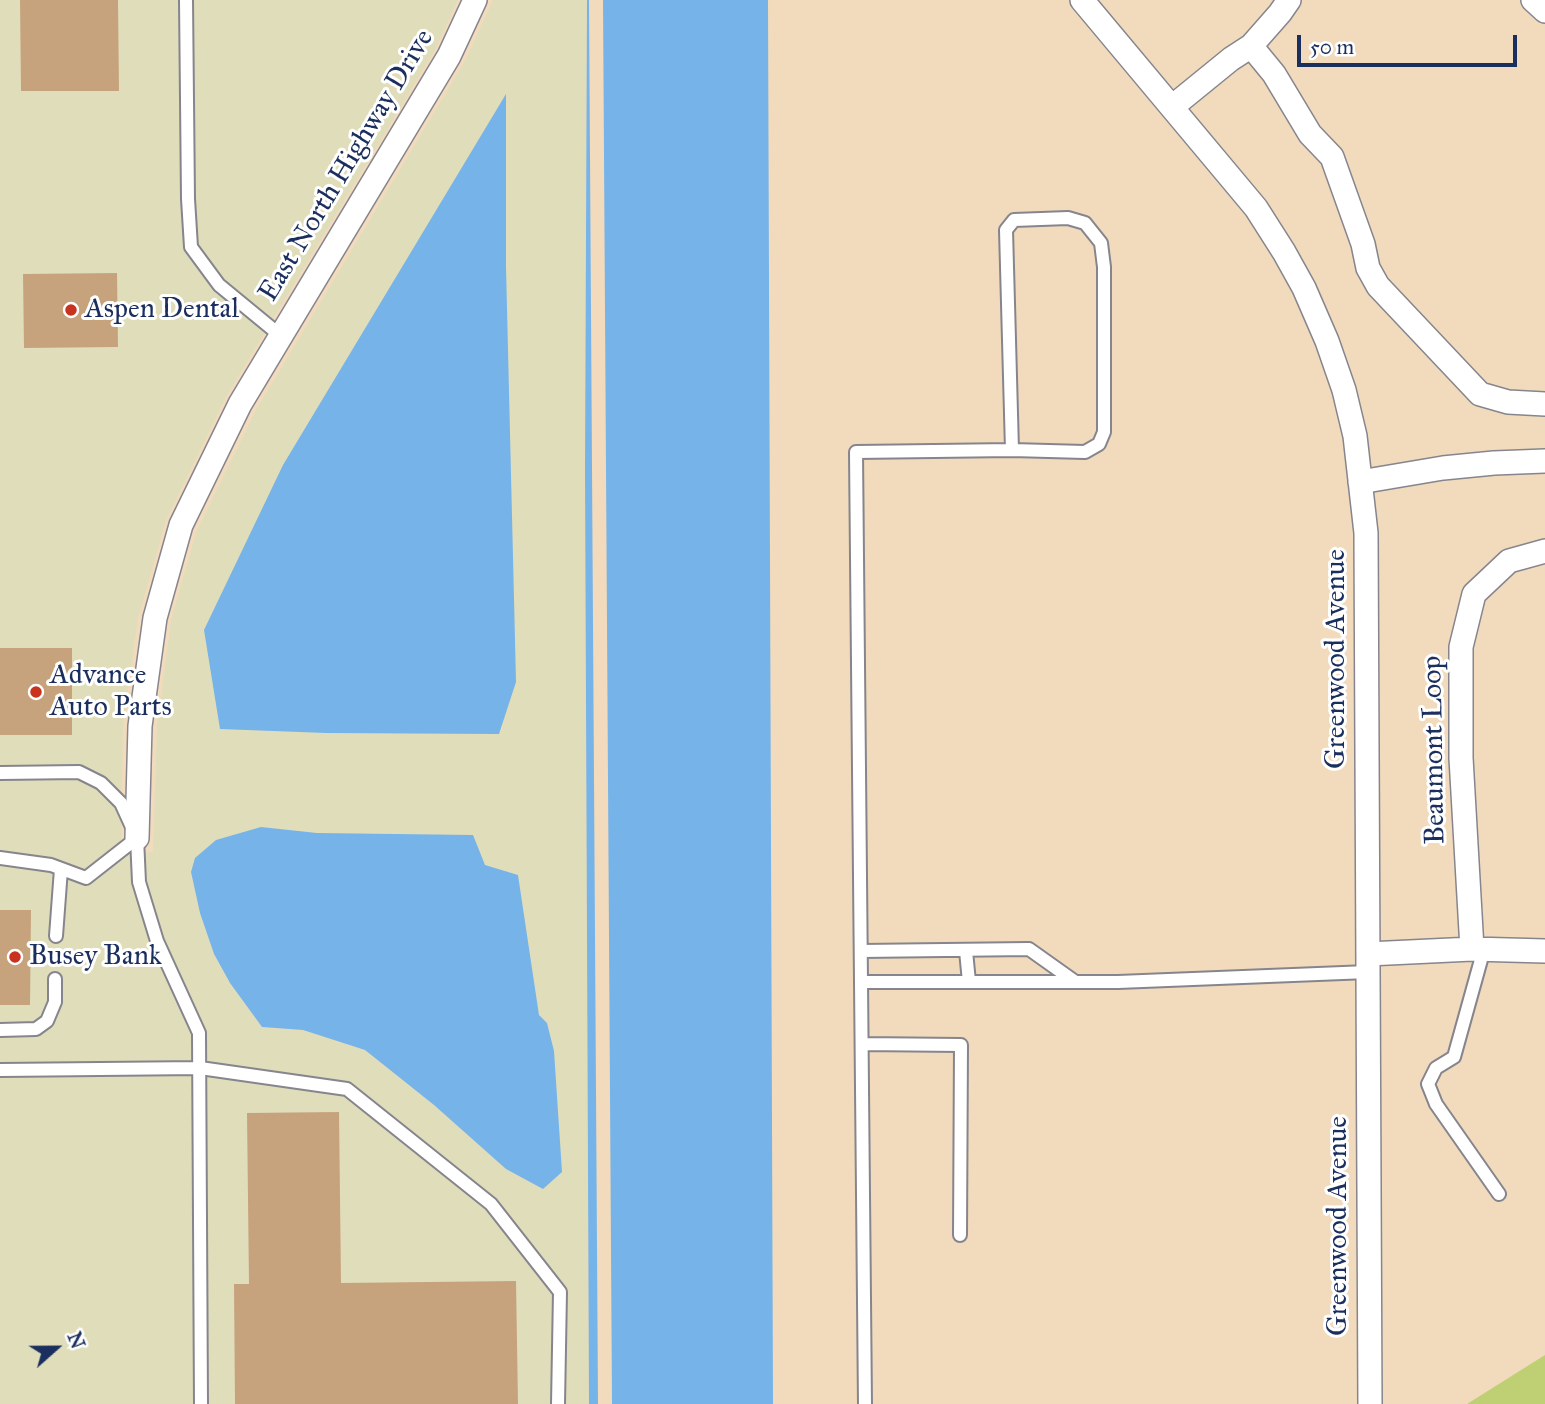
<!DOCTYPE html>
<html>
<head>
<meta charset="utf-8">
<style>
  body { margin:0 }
  #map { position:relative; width:1545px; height:1404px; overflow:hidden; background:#f1dbbc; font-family:"IM FELL Great Primer",serif }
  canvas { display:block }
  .north { position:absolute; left:21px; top:1313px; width:70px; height:70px; -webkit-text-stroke:5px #fff; paint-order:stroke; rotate:69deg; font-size:19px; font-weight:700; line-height:28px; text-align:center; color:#1b2f5e }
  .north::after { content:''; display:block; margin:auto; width:24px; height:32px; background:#1b2f5e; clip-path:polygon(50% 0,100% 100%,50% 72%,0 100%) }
  .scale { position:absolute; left:1297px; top:35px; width:220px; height:32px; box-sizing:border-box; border:4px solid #1b2f5e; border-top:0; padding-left:9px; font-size:21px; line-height:24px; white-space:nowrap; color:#1b2f5e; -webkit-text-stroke:5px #fff; paint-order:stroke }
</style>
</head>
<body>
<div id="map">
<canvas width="1545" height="1404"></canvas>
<div class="north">N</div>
<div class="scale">50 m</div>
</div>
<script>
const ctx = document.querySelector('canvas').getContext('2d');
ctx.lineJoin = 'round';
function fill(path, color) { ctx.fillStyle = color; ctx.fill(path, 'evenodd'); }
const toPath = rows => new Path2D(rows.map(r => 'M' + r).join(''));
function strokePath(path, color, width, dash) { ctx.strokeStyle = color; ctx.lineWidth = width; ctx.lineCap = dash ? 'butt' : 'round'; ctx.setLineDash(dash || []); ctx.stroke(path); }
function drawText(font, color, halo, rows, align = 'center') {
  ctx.font = font + ' "IM FELL Great Primer",serif'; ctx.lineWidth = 6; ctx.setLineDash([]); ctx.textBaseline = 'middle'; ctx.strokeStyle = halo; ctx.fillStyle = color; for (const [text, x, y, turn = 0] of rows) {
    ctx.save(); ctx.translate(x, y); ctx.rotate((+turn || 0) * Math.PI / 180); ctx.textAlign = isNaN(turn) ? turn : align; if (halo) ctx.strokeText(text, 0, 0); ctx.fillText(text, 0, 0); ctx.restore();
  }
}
fill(toPath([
  [0,0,458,0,435,50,226,397,166,520,138,618,123,727,121,854,153,852,157,727,171,620,197,530,256,410,465,61,493,0,587,0,585,470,589,1404,0,1404],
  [506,96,506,267,498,734],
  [261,827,317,833,485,865,518,875,539,1015,543,1189,506,1169,434,1105,365,1050,303,1030,262,1027,230,983,214,955,200,913,191,872]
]), '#e0ddbb');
fill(toPath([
  [1545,1355,1545,1404,1467,1404]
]), '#bed073');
fill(toPath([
  [587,0,589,0,598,1404,589,1404,585,470],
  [603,0,768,0,773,1404,612,1404],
  [506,94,506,267,516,682,499,734,326,733,220,729,204,630,283,465],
  [261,827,317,833,473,835,485,865,518,875,539,1015,547,1023,554,1051,562,1172,543,1189,506,1169,434,1105,365,1050,303,1030,262,1027,230,983,214,954,200,913,191,872,195,858,216,840]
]), '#76b3e9');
fill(toPath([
  [20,0,118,0,119,91,21,91],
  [117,273,118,347,24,348,23,274],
  [0,648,72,648,72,735,0,735],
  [0,910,31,910,30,1005,0,1005],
  [339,1112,341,1283,516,1281,518,1404,235,1404,234,1284,249,1284,247,1113]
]), '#c6a37d');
const service = toPath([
  [186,0,188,199,191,247,219,285,281,336],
  [0,773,79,772,101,783,121,803,137,838,139,882,157,941,199,1033,201,1404],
  [0,858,51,865,86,878,137,838],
  [56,936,61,869],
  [1484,949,1454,1057,1436,1068,1428,1084,1436,1104,1499,1194],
  [861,951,1029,949,1074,981],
  [966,951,969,982],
  [862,982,1118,982,1368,972],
  [0,1030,36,1029,47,1021,55,1002,55,979],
  [862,1044,961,1045,960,1235],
  [0,1070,200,1068,347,1089,491,1204,560,1292,558,1404],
  [865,1404,856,452,1012,450,1006,230,1014,220,1068,218,1085,223,1101,243,1104,267,1104,432,1099,444,1085,452,1012,450]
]);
const minor = toPath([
  [1082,0,1256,208,1284,252,1304,288,1327,341,1344,390,1355,436,1366,533,1370,1404],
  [1533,0,1545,11],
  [1251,46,1274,74,1310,134,1332,157,1363,244,1368,268,1378,286,1480,394,1508,402,1545,404],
  [1172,107,1231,59,1251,46,1280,13,1289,0],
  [1360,482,1443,468,1494,463,1545,461],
  [137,838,140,726,155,618,181,525,240,404,449,56,475,0],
  [1472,949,1461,758,1461,647,1474,594,1509,561,1545,551],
  [1368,954,1472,949,1545,951]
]);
strokePath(service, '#86858d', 16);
strokePath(minor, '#86858d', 26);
strokePath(service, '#fff', 12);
strokePath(minor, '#fff', 23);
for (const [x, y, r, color] of [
  [71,310,7,"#c8321e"],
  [36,692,7,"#c8321e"],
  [15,957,7,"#c8321e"]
]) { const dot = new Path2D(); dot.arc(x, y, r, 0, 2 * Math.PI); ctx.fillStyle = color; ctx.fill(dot); strokePath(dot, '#fff', 2.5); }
drawText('28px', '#1b2f5e', '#fff', [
  ["East North Highway Drive",347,166,-59],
  ["Greenwood Avenue",1337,659,-90],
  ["Beaumont Loop",1435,750,-91],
  ["Greenwood Avenue",1339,1226,-90]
]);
drawText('28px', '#1b2f5e', '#fff', [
  ["Aspen Dental",85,310],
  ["Advance",50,676],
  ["Auto Parts",50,708],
  ["Busey Bank",29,957]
], 'left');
</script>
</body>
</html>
